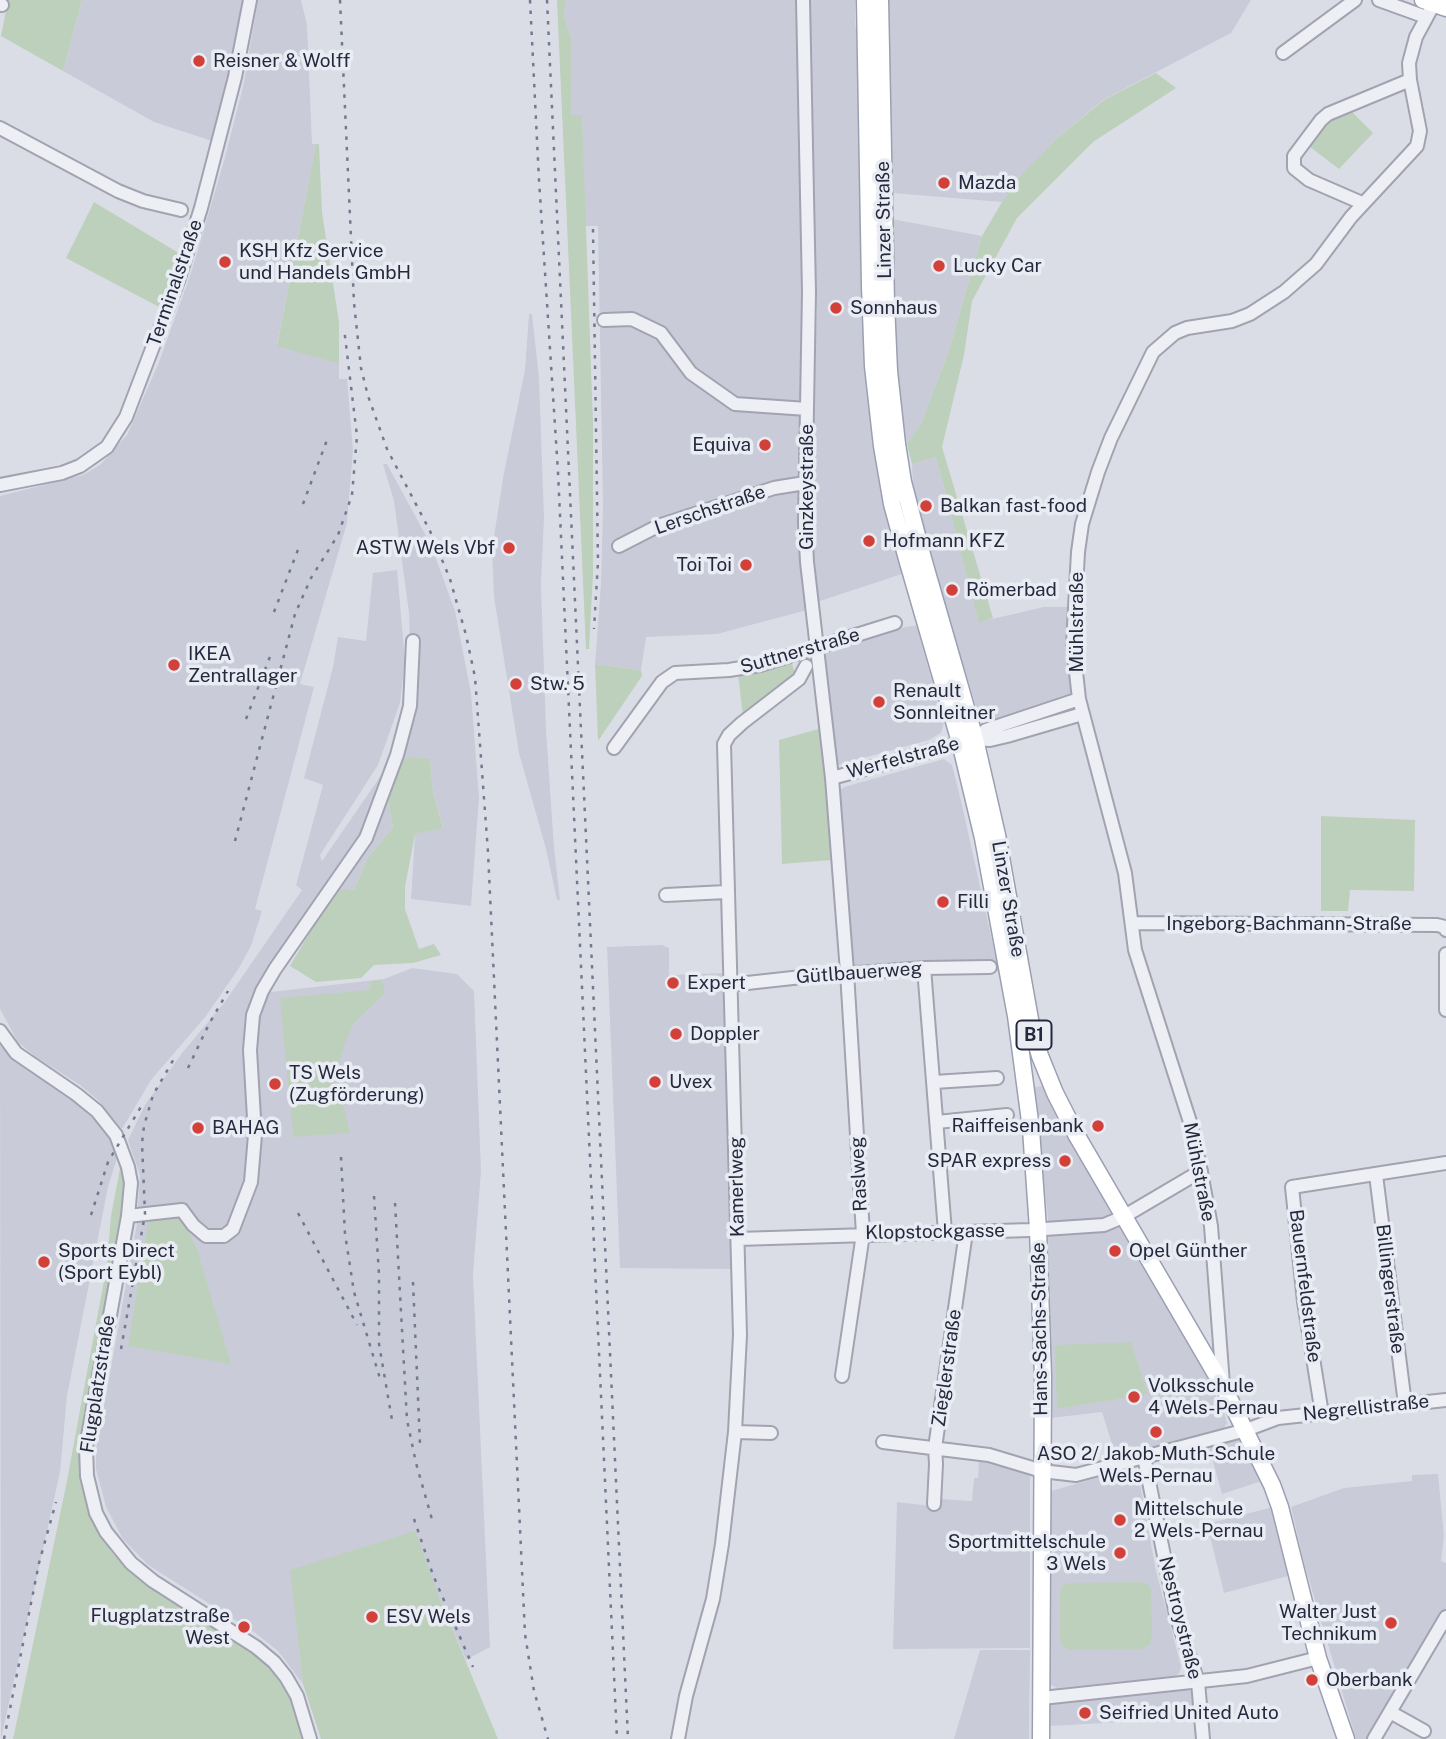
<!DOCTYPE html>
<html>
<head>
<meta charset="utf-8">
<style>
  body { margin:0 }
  canvas { display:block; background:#dbdde6 }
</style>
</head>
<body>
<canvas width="1446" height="1739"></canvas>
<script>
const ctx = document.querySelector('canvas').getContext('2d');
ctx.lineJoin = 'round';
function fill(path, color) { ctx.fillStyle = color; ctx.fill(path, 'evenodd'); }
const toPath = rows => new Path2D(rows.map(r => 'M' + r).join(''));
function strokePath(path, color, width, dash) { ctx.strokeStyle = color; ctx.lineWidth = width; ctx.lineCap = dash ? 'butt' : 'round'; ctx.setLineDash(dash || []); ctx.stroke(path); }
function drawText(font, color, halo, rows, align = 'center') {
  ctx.font = font + ' "Public Sans",sans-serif'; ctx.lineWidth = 7; ctx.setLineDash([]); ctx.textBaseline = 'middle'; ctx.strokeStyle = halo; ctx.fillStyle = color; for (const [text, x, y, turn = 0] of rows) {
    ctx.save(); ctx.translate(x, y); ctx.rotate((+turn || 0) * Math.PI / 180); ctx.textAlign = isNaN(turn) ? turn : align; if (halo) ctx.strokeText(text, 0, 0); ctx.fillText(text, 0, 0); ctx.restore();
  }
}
fill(toPath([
  [82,0,244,0,215,142,154,122,63,71],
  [258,0,301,0,307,25,312,144,316,144,277,345,339,364,339,379,347,379,353,450,347,523,300,684,314,687,255,909,262,911,251,946,239,968,206,1016,151,1080,122,1129,98,1100,80,1085,36,1057,18,1042,0,1009,0,496,83,475,100,465,127,435,159,362,191,273,224,161,243,87],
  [566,0,797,0,804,304,801,472,798,512,801,564,807,610,717,634,646,637,641,670,595,664,601,583,603,506,598,226,585,226,582,116,571,115,571,37,564,15],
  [808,0,855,0,855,23,860,57,866,344,905,573,817,602,809,514,817,312],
  [889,0,1251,0,1231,33,1103,100,1056,139,1018,178,1002,202,892,193],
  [892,219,982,236,948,353,921,424,907,444,901,418,896,354],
  [529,314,532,314,539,378,544,517,541,585,546,730,554,848,560,900,557,900,546,849,519,753,494,597,492,550,503,478,525,370],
  [936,457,979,622,1044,607,1068,607,1069,657,1074,695,994,720,985,719,979,715,928,553,913,489,912,464],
  [383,464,387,464,431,545,455,611,471,693,479,798,471,906,411,899,415,834,443,827,433,792,430,759,386,791,393,827,367,859,354,890,335,888,262,993,384,979,412,968,457,974,474,991,481,1171,473,1275,490,1647,466,1660,438,1594,291,1570,303,1684,278,1651,254,1632,148,1565,123,1539,106,1507,96,1469,96,1450,137,1224,140,1175,128,1140,145,1105,182,1053,224,1003,302,890,296,885,323,785,304,778,333,667,338,637,366,641,373,573,397,570,405,660,400,703,378,765,320,855,322,861,384,771,403,719,411,677,409,613,394,501],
  [918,625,920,639,944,722,941,733,929,740,838,765,824,650,882,631],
  [944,759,952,765,962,805,999,972,988,970,850,977,838,792,844,787],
  [662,945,669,948,669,975,725,973,735,1269,620,1268,607,947],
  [0,1042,23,1064,73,1097,104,1124,118,1155,108,1187,67,1396,60,1472,1,1739],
  [1045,1086,1079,1156,1175,1318,1210,1383,1225,1415,1227,1423,1223,1430,1116,1457,1102,1412,1051,1418,1048,1219,1033,1087],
  [1238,1438,1262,1481,1222,1494,1209,1447],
  [979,1459,1025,1471,1030,1477,1030,1648,893,1649,897,1502,931,1506,940,1499,972,1501,974,1478,978,1478],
  [1132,1468,1138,1473,1156,1571,1181,1666,1180,1672,1176,1676,1057,1688,1050,1684,1051,1491],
  [1438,1474,1444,1536,1441,1561,1446,1563,1446,1609,1430,1632,1369,1739,1356,1739,1304,1563,1291,1507,1344,1488,1412,1481,1412,1475],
  [1273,1507,1288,1576,1224,1593,1207,1524],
  [980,1650,1030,1650,1029,1739,954,1739],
  [1189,1690,1195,1694,1197,1718,1049,1726,1049,1699]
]), '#c9ccd8');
fill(toPath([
  [8,0,82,0,63,71,1,36],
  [557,0,566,0,564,15,571,37,571,115,582,115,593,423,593,574,589,649,586,649],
  [1156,73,1176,88,1093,142,1017,218,972,301,964,355,942,447,993,618,979,623,936,457,912,464,907,444,921,424,948,353,982,236,1002,202,1018,178,1056,139,1104,100],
  [1345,105,1373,133,1339,169,1306,144,1322,121],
  [316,144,319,144,322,212,339,322,339,364,277,346],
  [94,202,182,255,163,309,66,258],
  [791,660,796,677,743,717,738,674],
  [595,664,641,670,642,676,598,741],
  [822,728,832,860,782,864,779,740],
  [409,757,430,759,433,792,443,828,415,834,405,887,405,909,419,949,434,944,441,955,413,963,374,965,361,978,316,982,290,966,336,888,354,890,367,859,393,827,386,791,398,764],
  [1321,816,1415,820,1414,891,1350,890,1348,911,1321,911],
  [382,980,385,993,354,1023,345,1043,336,1076,350,1133,293,1137,280,998,370,990,370,982],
  [121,1163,126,1203,84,1422,80,1460,83,1487,90,1512,100,1534,113,1554,130,1571,268,1663,290,1697,303,1739,13,1739,66,1486,107,1264,111,1216],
  [180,1215,197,1249,231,1364,128,1346,149,1217],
  [1131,1342,1148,1394,1057,1409,1055,1345],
  [415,1531,438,1594,498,1739,321,1739,303,1684,290,1570],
  [1139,1582,1146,1583,1151,1588,1152,1634,1150,1645,1140,1649,1070,1650,1063,1646,1060,1640,1060,1593,1062,1586,1069,1583]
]), '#bdd0bc');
const minor = toPath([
  [803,0,809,292,805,523,807,562,832,778,847,972,863,1234,842,1376],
  [1379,0,1426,17],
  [0,4,2,5],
  [1283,53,1355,0],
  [0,128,118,191,143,201,181,210],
  [1362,203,1309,180,1294,168,1294,156,1321,120,1328,114,1410,80],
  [604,320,632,319,661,333,691,373,735,404,807,409],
  [0,485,62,473,80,466,107,447,126,417,178,281,201,208,235,77,250,0],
  [619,546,658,526,774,488,805,483],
  [975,739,986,730,1079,699],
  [614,748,662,682,675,673,729,670,760,665,895,623],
  [832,778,975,739,990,740,1007,736,1082,714],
  [666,895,726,892],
  [1133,923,1437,925,1445,927,1446,930],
  [1446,954,1446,1010],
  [924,968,945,1232],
  [729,985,847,972,860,973,924,968,990,967],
  [0,1031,16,1053,76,1094,97,1111,116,1135,128,1167,131,1183,128,1216,86,1447,87,1476,96,1513,106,1532,131,1563,153,1581,256,1647,274,1662,286,1677,297,1696,310,1739],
  [934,1082,997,1078],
  [937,1122,1007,1115],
  [1376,1175,1405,1404],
  [128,1216,182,1210,193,1225,206,1236,224,1236,233,1229,251,1182,255,1135,250,1050,253,1015,262,991,275,969,366,838,397,755,410,706,413,641],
  [738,1239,1030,1230,1104,1225,1123,1217,1201,1171],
  [1223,1384,1211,1226,1200,1167,1191,1125,1135,950,1125,873,1079,699,1073,645,1078,552,1082,524,1098,472,1111,438,1153,352,1175,333,1187,328,1232,321,1250,314,1284,292,1316,264,1351,217,1417,146,1420,131,1410,80,1409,63,1416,37,1436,0],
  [1322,1414,1304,1302,1292,1187,1446,1163],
  [735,1432,771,1433],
  [883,1442,989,1455,1042,1471,1076,1475,1246,1430,1278,1418,1446,1400],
  [1144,1457,1176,1615,1198,1682,1203,1739],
  [934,1504,936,1464,935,1448,966,1232],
  [1042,1698,1247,1676,1318,1658],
  [1390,1712,1424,1731],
  [678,1739,686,1696,713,1599,722,1544,735,1432,740,1335,724,744,729,735,742,723,799,679,806,666],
  [1374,1739,1446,1617]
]);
const major = toPath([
  [865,0,870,286,873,366,882,446,892,504,907,559,960,742,983,838,1016,1016,1031,1129,1038,1229,1043,1377,1041,1739],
  [880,0,886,303,889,371,897,444,903,482,924,562,975,739,997,835,1031,1025,1040,1056,1055,1093,1077,1136,1224,1388,1272,1485,1280,1507,1318,1658,1346,1739],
  [1423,0,1446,8]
]);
strokePath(minor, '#a1a3b0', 16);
strokePath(major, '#9a9fb2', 19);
strokePath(minor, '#eeeff5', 12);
strokePath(major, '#fff', 16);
strokePath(toPath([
  [340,0,354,303,361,368,368,396,387,449,430,531,450,579,466,635,475,677,488,852,525,1634,534,1691,548,1739],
  [530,0,539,180,558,472,617,1739],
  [547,0,628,1739],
  [593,229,598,562,594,629],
  [303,504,327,440],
  [274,612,299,547],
  [246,719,271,654],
  [235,841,295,614,311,578,338,535,352,495,357,436,344,328],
  [188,1068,209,1024,228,991],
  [341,1157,345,1234,350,1266,354,1292,381,1382],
  [374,1196,379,1274,379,1344,392,1420],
  [395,1203,407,1420,416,1463,433,1523],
  [298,1213,357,1325],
  [91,1215,108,1162,142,1105],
  [413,1282,420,1444],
  [121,1349,145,1214,142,1143,144,1126,153,1095,175,1057],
  [414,1519,433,1575,473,1667],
  [4,1739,39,1563,56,1502]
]), '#747990', 2.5, [3.5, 7]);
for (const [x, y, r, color] of [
  [199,61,7,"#d34039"],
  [944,183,7,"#d34039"],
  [225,262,7,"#d34039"],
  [939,266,7,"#d34039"],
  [836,308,7,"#d34039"],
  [765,445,7,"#d34039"],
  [926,506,7,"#d34039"],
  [869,541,7,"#d34039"],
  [509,548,7,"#d34039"],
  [746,565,7,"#d34039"],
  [952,590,7,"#d34039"],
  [174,665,7,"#d34039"],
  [516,684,7,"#d34039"],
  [879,702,7,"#d34039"],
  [943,902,7,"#d34039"],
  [673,983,7,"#d34039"],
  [676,1034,7,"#d34039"],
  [655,1082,7,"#d34039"],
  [275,1084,7,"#d34039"],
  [1098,1126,7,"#d34039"],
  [198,1128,7,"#d34039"],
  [1065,1161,7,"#d34039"],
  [1115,1251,7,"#d34039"],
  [44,1262,7,"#d34039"],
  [1134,1397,7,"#d34039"],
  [1156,1432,7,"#d34039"],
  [1120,1520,7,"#d34039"],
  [1120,1553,7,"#d34039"],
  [372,1617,7,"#d34039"],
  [1391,1623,7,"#d34039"],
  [244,1627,7,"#d34039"],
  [1312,1680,7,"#d34039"],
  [1085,1713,7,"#d34039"]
]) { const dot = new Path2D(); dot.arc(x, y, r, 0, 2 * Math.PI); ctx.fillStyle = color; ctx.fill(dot); strokePath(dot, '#eaecf4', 2.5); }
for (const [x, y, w] of [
  [1034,1035,35]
]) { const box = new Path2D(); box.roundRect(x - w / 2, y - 14.5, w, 29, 5); ctx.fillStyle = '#eaecf4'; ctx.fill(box); strokePath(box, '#25293d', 2); }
drawText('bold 18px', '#25293d', null, [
  ["B1",1034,1035]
]);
drawText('19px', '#25293d', '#eaecf4', [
  ["Reisner & Wolff",213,61],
  ["Mazda",958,183],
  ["KSH Kfz Service",239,251],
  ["und Handels GmbH",239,273],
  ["Lucky Car",953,266],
  ["Sonnhaus",850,308],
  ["Equiva",751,445,"right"],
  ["Balkan fast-food",940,506],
  ["Hofmann KFZ",883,541],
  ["ASTW Wels Vbf",495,548,"right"],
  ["Toi Toi",732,565,"right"],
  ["Römerbad",966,590],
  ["IKEA",188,654],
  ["Zentrallager",188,676],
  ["Stw. 5",530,684],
  ["Renault",893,691],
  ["Sonnleitner",893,713],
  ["Filli",957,902],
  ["Expert",687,983],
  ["Doppler",690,1034],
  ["TS Wels",289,1073],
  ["(Zugförderung)",289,1095],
  ["Uvex",669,1082],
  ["Raiffeisenbank",1084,1126,"right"],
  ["BAHAG",212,1128],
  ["SPAR express",1051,1161,"right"],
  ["Sports Direct",58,1251],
  ["(Sport Eybl)",58,1273],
  ["Opel Günther",1129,1251],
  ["Volksschule",1148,1386],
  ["4 Wels-Pernau",1148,1408],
  ["ASO 2/ Jakob-Muth-Schule",1156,1454,"center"],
  ["Wels-Pernau",1156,1476,"center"],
  ["Mittelschule",1134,1509],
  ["2 Wels-Pernau",1134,1531],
  ["Sportmittelschule",1106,1542,"right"],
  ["3 Wels",1106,1564,"right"],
  ["Walter Just",1377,1612,"right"],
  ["Technikum",1377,1634,"right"],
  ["Flugplatzstraße",230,1616,"right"],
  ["West",230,1638,"right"],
  ["ESV Wels",386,1617],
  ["Oberbank",1326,1680],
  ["Seifried United Auto",1099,1713]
], 'left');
drawText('19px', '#25293d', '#eaecf4', [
  ["Linzer Straße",884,220,-91],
  ["Terminalstraße",175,283,-71],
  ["Ginzkeystraße",807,487,-90],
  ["Lerschstraße",710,510,-19],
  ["Mühlstraße",1077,622,-90],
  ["Suttnerstraße",800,651,-16],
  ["Werfelstraße",903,758,-15],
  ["Linzer Straße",1008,899,80],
  ["Ingeborg-Bachmann-Straße",1289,924],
  ["Gütlbauerweg",859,973,-4],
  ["Mühlstraße",1199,1172,79],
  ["Raslweg",859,1174,-93],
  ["Kamerlweg",737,1187,-91],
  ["Klopstockgasse",935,1232,-1],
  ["Bauernfeldstraße",1305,1286,83],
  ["Billingerstraße",1390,1289,83],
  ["Hans-Sachs-Straße",1040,1329,-91],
  ["Zieglerstraße",947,1368,-82],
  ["Flugplatzstraße",98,1384,-81],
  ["Negrellistraße",1366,1408,-6],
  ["Nestroystraße",1180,1618,76]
]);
</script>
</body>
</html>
